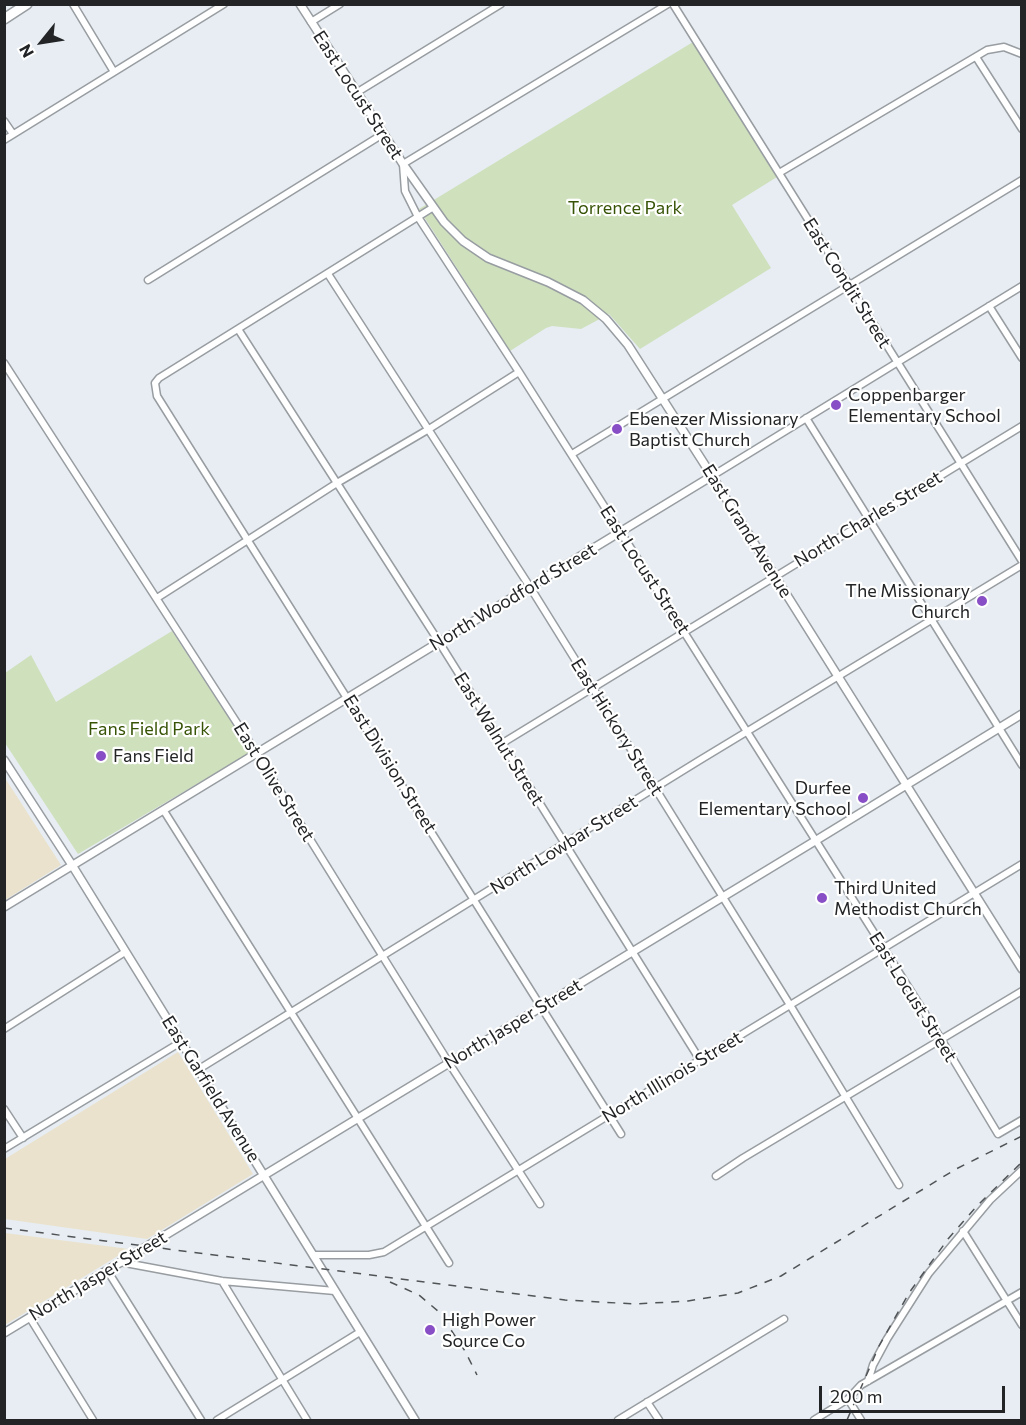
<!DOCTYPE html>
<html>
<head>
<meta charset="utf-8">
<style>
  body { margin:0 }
  #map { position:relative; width:1026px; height:1425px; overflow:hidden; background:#e7edf2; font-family:Commissioner,sans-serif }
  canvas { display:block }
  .frame { position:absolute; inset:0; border:6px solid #222426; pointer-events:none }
  .north { position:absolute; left:12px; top:12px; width:60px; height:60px; -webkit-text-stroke:4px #fff; paint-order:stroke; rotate:240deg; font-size:16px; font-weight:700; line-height:24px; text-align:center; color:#222426 }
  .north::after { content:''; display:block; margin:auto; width:21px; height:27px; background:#222426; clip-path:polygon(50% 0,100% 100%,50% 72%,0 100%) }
  .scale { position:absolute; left:819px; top:1386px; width:186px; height:27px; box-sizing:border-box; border:3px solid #222426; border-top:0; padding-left:8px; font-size:18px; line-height:21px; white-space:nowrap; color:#222426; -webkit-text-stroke:4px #fff; paint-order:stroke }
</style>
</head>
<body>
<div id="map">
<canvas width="1026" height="1425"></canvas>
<div class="frame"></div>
<div class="north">N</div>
<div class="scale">200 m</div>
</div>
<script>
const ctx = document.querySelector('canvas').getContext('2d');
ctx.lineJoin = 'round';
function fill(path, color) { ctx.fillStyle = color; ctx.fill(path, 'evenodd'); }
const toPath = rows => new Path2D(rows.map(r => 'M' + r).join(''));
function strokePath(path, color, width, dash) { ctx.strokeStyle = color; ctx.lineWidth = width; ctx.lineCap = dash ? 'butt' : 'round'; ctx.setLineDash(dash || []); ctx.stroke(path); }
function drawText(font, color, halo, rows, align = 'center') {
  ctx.font = font + ' Commissioner,sans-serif'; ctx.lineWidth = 4.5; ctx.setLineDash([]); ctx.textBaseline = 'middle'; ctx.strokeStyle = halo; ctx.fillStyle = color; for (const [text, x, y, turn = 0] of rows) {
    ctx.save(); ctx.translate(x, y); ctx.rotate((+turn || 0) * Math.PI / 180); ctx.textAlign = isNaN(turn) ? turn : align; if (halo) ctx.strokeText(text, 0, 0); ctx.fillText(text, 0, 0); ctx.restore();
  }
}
fill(toPath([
  [5,778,61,865,5,900,4,900],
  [178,1052,253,1174,147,1239,5,1219,5,1159],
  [5,1233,129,1249,5,1325]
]), '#eae2cc');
fill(toPath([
  [693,42,777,177,732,205,771,268,640,349,609,314,581,329,552,326,546,328,510,351,419,209],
  [172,631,251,752,78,854,5,743,5,673,31,655,56,702]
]), '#cfe0bd');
const minor = toPath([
  [73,4,114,72],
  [668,4,403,164,405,191,418,217,519,372,684,632,941,1039,998,1134,1022,1120],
  [673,4,1022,561],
  [311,22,340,4],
  [976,57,1022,129],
  [356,93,501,4],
  [4,121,13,134],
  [4,140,224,4],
  [779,173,987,50,1004,47,1022,54],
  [432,208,159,378,155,383,157,396,621,1134],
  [328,274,530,587,790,1005,899,1185],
  [148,280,383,134],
  [989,306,1022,358],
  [238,329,439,642,700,1060],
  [4,363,257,754,449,1063,540,1204],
  [806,418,1022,765],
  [572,454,1022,180],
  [712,476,1022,286],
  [157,598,337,483,429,429,519,372],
  [501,744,1022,426],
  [164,811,449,1263],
  [4,1029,125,952],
  [199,1069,700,760,1022,565],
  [4,1109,23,1138],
  [4,1149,181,1042],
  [716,1176,743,1158,1022,991],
  [963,1231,1022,1325],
  [313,1255,369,1255,384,1252,1022,864],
  [120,1262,222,1281,335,1291],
  [107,1270,201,1420],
  [222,1281,307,1420],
  [30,1318,93,1420],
  [868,1381,873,1365,887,1339,929,1273,990,1200,1022,1170],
  [848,1399,861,1420],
  [647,1402,659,1420],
  [217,1420,360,1332],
  [618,1420,784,1319],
  [814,1420,848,1399,861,1385,1022,1292]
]);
const tertiary = toPath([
  [300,4,403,164,444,222,463,241,488,258,548,282,583,300,606,319,628,345,712,476,1022,969],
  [4,760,72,865,415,1420],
  [4,907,712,476],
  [4,1333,815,841,1022,714]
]);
const primary = toPath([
  [4,19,27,4]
]);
strokePath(minor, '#989da2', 9);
strokePath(tertiary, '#989da2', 10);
strokePath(primary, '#989da2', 12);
strokePath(minor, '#fff', 6);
strokePath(tertiary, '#fff', 7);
strokePath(primary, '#fff', 9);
strokePath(toPath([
  [4,1228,565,1300,635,1304,688,1301,738,1293,781,1276,956,1169,1022,1136],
  [390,1282,419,1295,439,1312,465,1351,477,1375],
  [847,1420,879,1346,909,1293,948,1239,977,1206,1022,1162]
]), '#515457', 1.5, [8, 8]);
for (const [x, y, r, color] of [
  [836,405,6,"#874ec5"],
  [617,429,6,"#874ec5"],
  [982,601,6,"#874ec5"],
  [101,756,6,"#874ec5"],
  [863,798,6,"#874ec5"],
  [822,898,6,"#874ec5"],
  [430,1330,6,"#874ec5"]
]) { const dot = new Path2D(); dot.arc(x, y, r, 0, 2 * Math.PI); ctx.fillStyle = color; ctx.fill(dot); strokePath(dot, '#fff', 2); }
drawText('18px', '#222426', '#fff', [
  ["East Locust Street",358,95,57],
  ["East Condit Street",847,283,58],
  ["North Charles Street",868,519,-31],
  ["East Grand Avenue",747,531,58],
  ["East Locust Street",645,570,57],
  ["North Woodford Street",513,597,-31],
  ["East Hickory Street",617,727,58],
  ["East Walnut Street",499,739,58],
  ["East Division Street",390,764,58],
  ["East Olive Street",274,782,58],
  ["North Lowbar Street",564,845,-32],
  ["East Locust Street",913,997,58],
  ["North Jasper Street",513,1024,-31],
  ["North Illinois Street",672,1077,-31],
  ["East Garfield Avenue",211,1089,58],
  ["North Jasper Street",98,1276,-31]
]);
drawText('18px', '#375305', '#fff', [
  ["Torrence Park",625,208],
  ["Fans Field Park",149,729]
]);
drawText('18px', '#222426', '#fff', [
  ["Coppenbarger",848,395],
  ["Elementary School",848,416],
  ["Ebenezer Missionary",629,419],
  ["Baptist Church",629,440],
  ["The Missionary",970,591,"right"],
  ["Church",970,612,"right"],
  ["Fans Field",113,756],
  ["Durfee",851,788,"right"],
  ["Elementary School",851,809,"right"],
  ["Third United",834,888],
  ["Methodist Church",834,909],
  ["High Power",442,1320],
  ["Source Co",442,1341]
], 'left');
</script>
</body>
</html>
